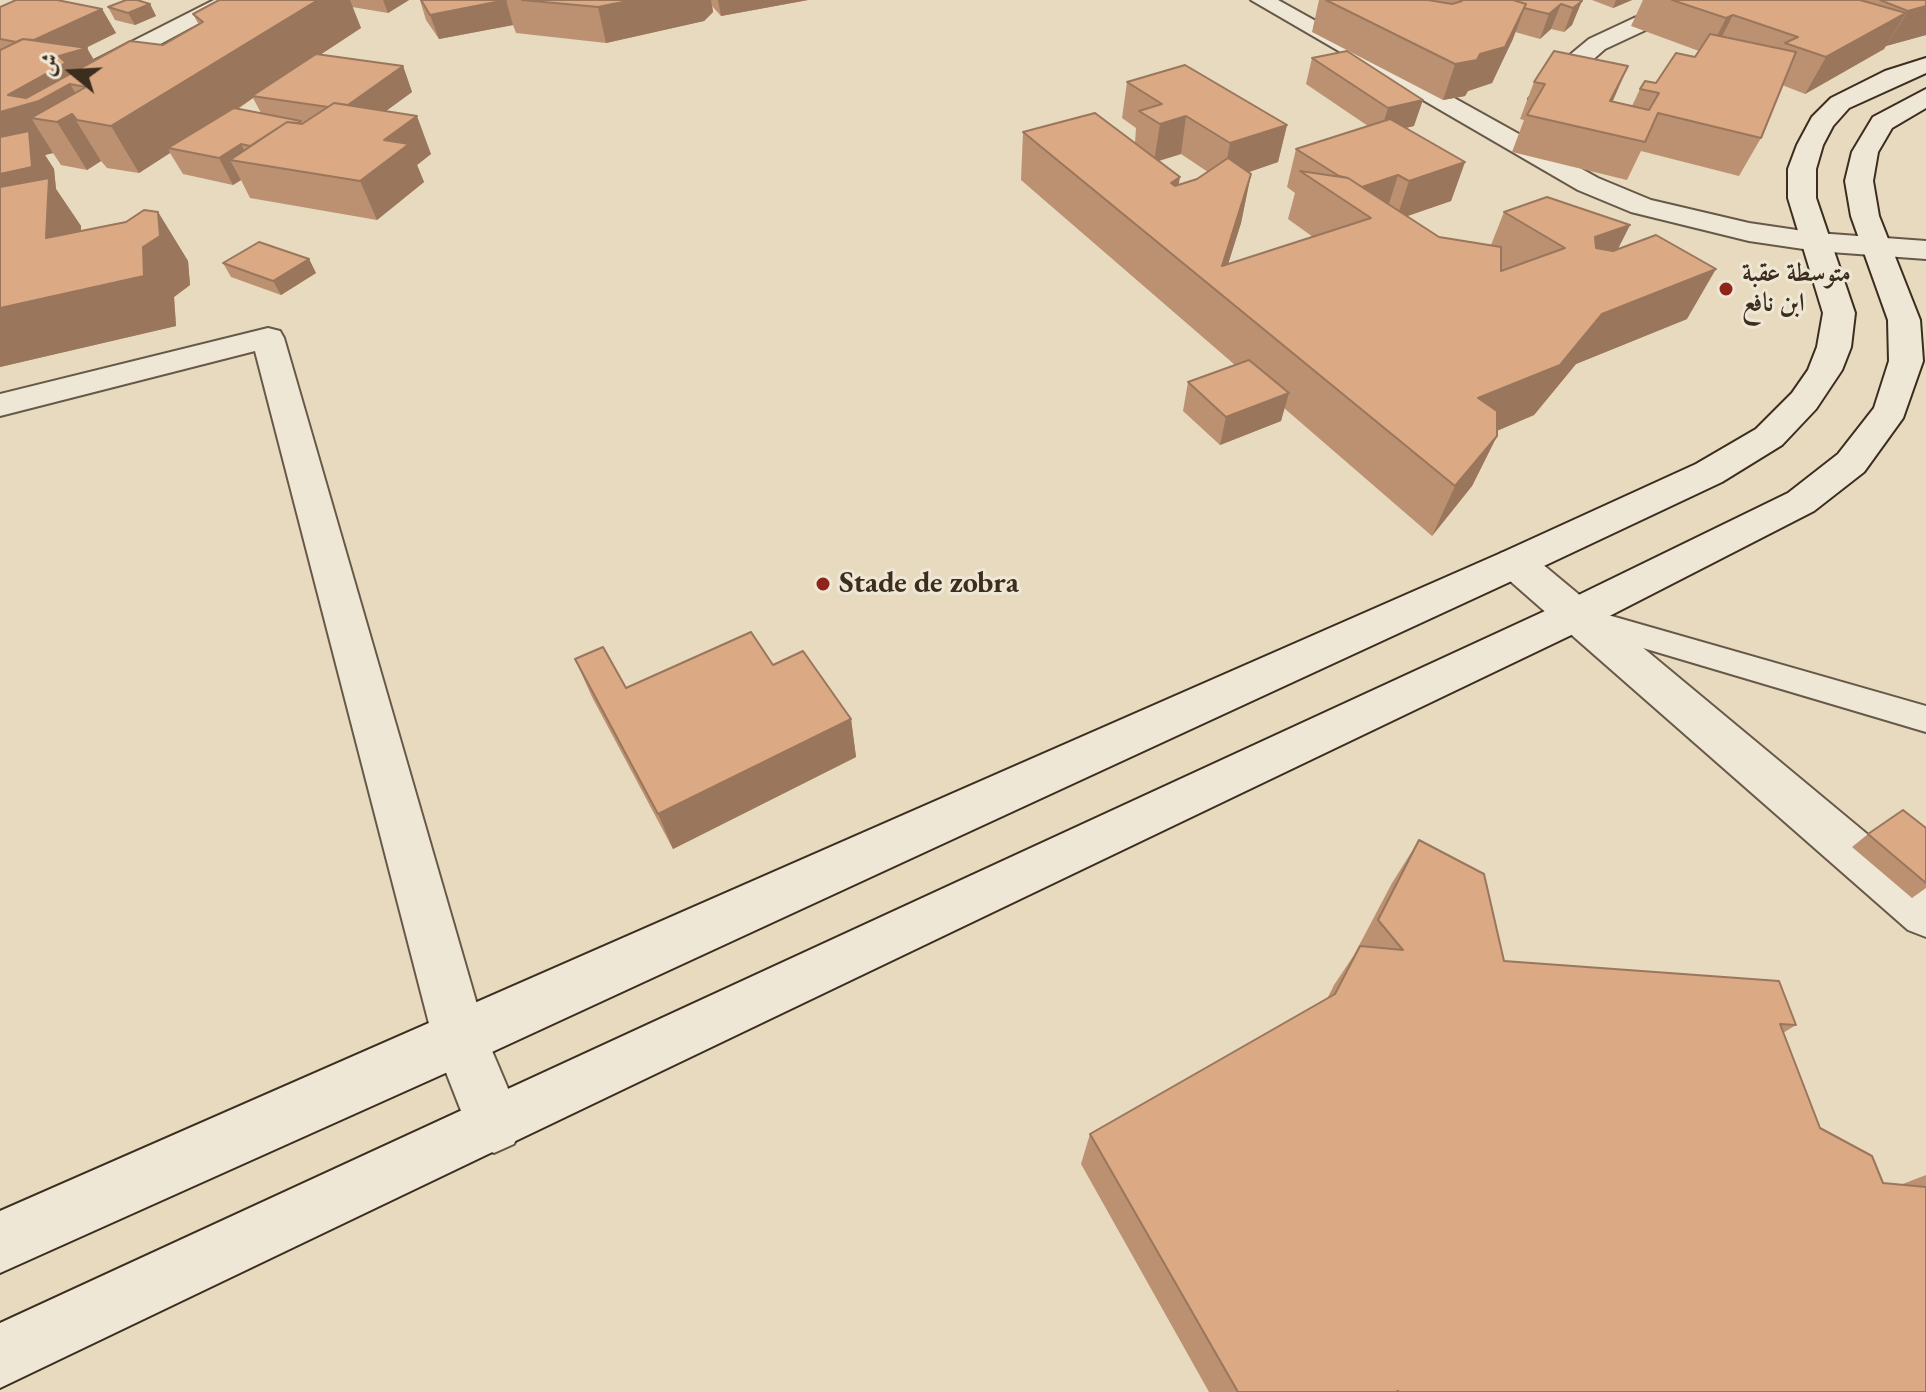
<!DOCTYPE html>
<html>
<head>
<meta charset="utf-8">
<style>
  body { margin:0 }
  #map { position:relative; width:1926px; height:1392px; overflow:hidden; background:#e7dabf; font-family:"EB Garamond",Amiri,serif }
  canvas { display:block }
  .north { position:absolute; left:32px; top:32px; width:80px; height:80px; -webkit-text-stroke:6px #efe7d5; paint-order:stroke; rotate:288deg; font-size:22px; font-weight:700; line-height:32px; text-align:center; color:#3c2d1f }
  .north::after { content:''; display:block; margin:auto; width:28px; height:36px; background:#3c2d1f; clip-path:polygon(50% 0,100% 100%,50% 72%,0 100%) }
</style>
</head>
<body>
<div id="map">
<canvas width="1926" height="1392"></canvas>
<div class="north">ش</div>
</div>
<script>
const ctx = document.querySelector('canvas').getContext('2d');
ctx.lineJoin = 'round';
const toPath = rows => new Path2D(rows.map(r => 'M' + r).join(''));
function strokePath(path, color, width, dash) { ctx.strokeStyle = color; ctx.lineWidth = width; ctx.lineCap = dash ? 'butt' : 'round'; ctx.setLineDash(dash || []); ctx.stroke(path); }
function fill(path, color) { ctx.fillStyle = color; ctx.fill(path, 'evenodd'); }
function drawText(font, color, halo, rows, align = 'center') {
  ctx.font = font + ' "EB Garamond",Amiri,serif'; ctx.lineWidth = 6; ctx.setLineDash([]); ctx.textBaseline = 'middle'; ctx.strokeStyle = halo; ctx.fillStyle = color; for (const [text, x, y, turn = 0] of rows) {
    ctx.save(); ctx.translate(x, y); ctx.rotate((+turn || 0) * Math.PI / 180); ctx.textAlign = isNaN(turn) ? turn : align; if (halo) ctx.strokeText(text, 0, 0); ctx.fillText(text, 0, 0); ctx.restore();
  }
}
const lane = toPath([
  [1580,607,1926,706,1926,732,1569,626,1565,618,1569,610,1580,607]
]);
const street = toPath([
  [214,0,242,0,90,82,0,112,0,96,72,72,214,0],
  [1251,0,1278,0,1598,178,1651,200,1749,223,1817,233,1926,241,1926,259,1817,251,1749,241,1631,212,1578,190,1251,0],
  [1691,0,1724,0,1721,5,1650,28,1605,49,1572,78,1551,104,1542,107,1529,99,1554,68,1589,39,1634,18,1691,0],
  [268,328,280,331,284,338,487,1039,523,1124,514,1144,494,1153,474,1144,433,1039,255,351,0,416,0,394,268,328],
  [1515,549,1529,553,1926,883,1926,937,1908,930,1501,573,1495,563,1501,553,1515,549]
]);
const secondary = toPath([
  [1926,58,1926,73,1849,108,1833,126,1823,145,1816,169,1816,198,1855,313,1851,347,1842,370,1816,409,1782,445,1722,482,1529,573,479,1058,0,1273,0,1211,1501,553,1696,464,1756,429,1792,393,1808,370,1817,347,1823,313,1788,198,1788,169,1797,145,1812,117,1831,98,1885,71,1926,58],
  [1926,89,1926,108,1892,128,1878,152,1873,181,1879,216,1920,320,1923,361,1903,418,1864,472,1814,511,1588,627,0,1388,0,1323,1558,605,1788,493,1838,454,1874,408,1889,361,1888,320,1851,216,1845,181,1852,152,1873,117,1926,89]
]);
strokePath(lane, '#675847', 4);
strokePath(street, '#675847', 4);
strokePath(secondary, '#3c2d1f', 4);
fill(lane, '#efe7d5');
fill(street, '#efe7d5');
fill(secondary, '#efe7d5');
fill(toPath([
  [219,0,409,0,388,13,352,7,361,28,320,55,403,66,412,92,386,111,431,154,417,165,424,182,377,220,250,198,241,180,233,185,183,174,170,153,139,173,107,168,101,161,87,170,61,165,53,153,45,155,54,169,56,189,81,226,81,231,126,222,158,212,188,261,190,285,174,297,176,326,0,367,0,7,102,9,116,33,86,48,94,60,163,45,199,25,193,14],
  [253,98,261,113,238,109],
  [420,0,808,0,721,16,712,6,713,12,704,21,606,43,516,33,513,25,439,39,426,20],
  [1319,0,1579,0,1572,25,1564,32,1551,29,1540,39,1515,32,1492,83,1468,91,1465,96,1443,100,1312,32],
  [1592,0,1632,0,1613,8],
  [1643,0,1926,0,1926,35,1886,46,1884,49,1805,94,1782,85,1761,138,1739,176,1641,151,1627,180,1512,152,1524,120,1520,119,1534,82,1628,66,1612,101,1632,106,1640,89,1656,83,1695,57,1699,51,1631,26],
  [150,4,156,16,135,25,115,20,108,7],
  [1312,58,1414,126,1405,128,1465,162,1451,201,1407,216,1439,237,1491,245,1504,212,1630,225,1618,249,1687,319,1576,364,1534,415,1497,431,1497,436,1472,486,1432,536,1284,408,1281,421,1220,445,1183,411,1188,382,1235,365,1021,180,1023,132,1135,143,1136,128,1122,118,1127,82,1287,125,1278,162,1249,172,1251,174,1241,223,1228,264,1313,237,1288,219,1295,193,1287,187,1296,149,1368,126,1306,84],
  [1181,154,1208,172,1197,179,1179,185,1159,161],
  [309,259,316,273,281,295,231,277,223,263],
  [575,659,626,688,851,719,856,757,673,849,592,697],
  [1926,828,1926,888,1912,898,1852,847,1868,834],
  [1419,840,1504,961,1796,1025,1783,1033,1820,1128,1883,1183,1900,1185,1926,1175,1926,1392,1209,1392,1081,1164,1090,1134,1327,999,1334,985,1354,955,1392,883]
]), '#bc9171');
fill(toPath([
  [314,0,350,0,361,28,257,96,252,96,253,98,176,149,168,148,170,153,139,173,111,126],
  [383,0,409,0,388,13],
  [506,0,513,25,439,39,430,15],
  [633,0,711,0,713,12,704,21,606,43,598,7],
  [718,0,808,0,721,16],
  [1616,0,1632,0,1613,8],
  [1582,1,1572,25,1564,32,1573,8],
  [150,4,156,16,135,25,128,13],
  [1526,4,1513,39,1492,83,1468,91,1465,96,1443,100,1455,64,1480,54],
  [1561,4,1551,29,1540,39,1549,14],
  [1926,6,1926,35,1886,46,1908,11],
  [102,9,116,33,83,49,87,48,113,93,70,84,94,123,72,114,101,161,87,170,57,122,31,118,53,153,45,155,54,169,56,189,81,226,81,288,0,219,0,112,8,95,25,44],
  [1906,13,1884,49,1805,94,1826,57],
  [1733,15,1715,50,1708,54,1726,18],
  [403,66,412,92,353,135,342,109],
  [1628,66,1612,103,1610,101],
  [1423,100,1414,126,1380,134,1388,108],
  [417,116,431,154,417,165,424,182,377,220,360,181,384,140],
  [1186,116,1181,154,1154,162,1160,124],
  [1287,125,1278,162,1223,181,1230,143],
  [241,144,250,163,230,160,241,180,233,185,219,158],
  [1465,162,1451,201,1396,220,1409,181],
  [1251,174,1241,223,1219,293,1222,266],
  [1398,175,1386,213,1358,188],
  [1180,177,1172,225,1171,183],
  [158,212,188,261,190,285,174,297,176,326,0,367,0,308,143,247],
  [1630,225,1605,274,1586,281,1595,237],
  [309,259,316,273,281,295,273,281],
  [1716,269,1687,319,1576,364,1534,415,1456,448,1478,398,1602,314],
  [1289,393,1281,421,1220,445,1226,417],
  [1497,436,1472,486,1432,536,1455,486],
  [851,719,856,757,673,849,658,814]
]), '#99765c');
const building = toPath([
  [16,0,57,0,102,9,34,40,23,39,16,42,0,39,0,7,16,0],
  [126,0,137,0,150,4,128,13,108,7,126,0],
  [219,0,318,0,111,126,77,120,72,114,57,122,31,118,86,87,70,84,39,101,0,112,0,50,23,39,87,48,59,56,66,63,8,95,26,98,130,41,163,45,203,22,193,14,219,0],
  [421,0,506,0,430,15,421,0],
  [522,0,633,0,598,7,522,0],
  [1326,0,1428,0,1452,4,1462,1,1460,0,1513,0,1526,4,1505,47,1480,54,1477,60,1455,64,1326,0],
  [1513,0,1579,0,1582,1,1573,8,1561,4,1549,14,1524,8,1526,4,1513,0],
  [1672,0,1860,0,1906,13,1826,57,1785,43,1798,37,1733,15,1726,18,1672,0],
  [1880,0,1926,0,1926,6,1908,11,1880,0],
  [1710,34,1796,52,1761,138,1658,113,1645,142,1527,115,1545,84,1534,82,1554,51,1628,66,1610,101,1649,110,1659,93,1640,89,1645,81,1656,83,1676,53,1695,57,1710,34],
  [1347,51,1423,100,1388,108,1312,58,1347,51],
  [316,54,403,66,348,105,334,103,328,107,252,96,316,54],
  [1185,65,1287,125,1230,143,1186,116,1160,124,1139,111,1162,104,1127,82,1185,65],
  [334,103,417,116,384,140,409,144,360,181,230,160,287,122,302,124,334,103],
  [234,108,301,121,298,123,287,122,250,146,241,144,219,158,168,148,234,108],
  [1095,113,1180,177,1171,183,1175,186,1197,179,1228,158,1251,174,1222,266,1371,218,1300,171,1348,178,1439,237,1501,247,1501,271,1565,248,1504,212,1547,197,1630,225,1595,237,1596,248,1613,251,1656,235,1716,269,1602,314,1560,365,1478,398,1497,411,1497,436,1455,486,1023,132,1095,113],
  [1390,119,1465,162,1409,181,1398,175,1362,187,1348,178,1339,176,1296,149,1390,119],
  [29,131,32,167,0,174,0,137,29,131],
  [49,178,46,238,126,222,144,210,158,212,160,236,143,247,144,276,0,308,0,187,49,178],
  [259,242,309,259,273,281,223,263,259,242],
  [1249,360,1289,393,1226,417,1188,382,1249,360],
  [751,632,773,665,803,651,851,719,658,814,575,659,603,647,626,688,751,632],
  [1903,810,1926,828,1926,883,1868,834,1903,810],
  [1419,840,1484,874,1504,961,1779,981,1796,1025,1780,1024,1820,1128,1872,1156,1883,1183,1926,1187,1926,1392,1399,1392,1398,1391,1396,1392,1238,1392,1090,1134,1335,994,1360,946,1403,950,1378,920,1419,840]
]);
fill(building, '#dba983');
strokePath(building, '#99765c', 2);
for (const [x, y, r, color] of [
  [1726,289,8,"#8f2418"],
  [823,584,8,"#8f2418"]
]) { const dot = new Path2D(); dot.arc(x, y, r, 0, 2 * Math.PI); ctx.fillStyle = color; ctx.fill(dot); strokePath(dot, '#efe7d5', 3); }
drawText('bold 26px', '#3c2d1f', '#efe7d5', [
  ["متوسطة عقبة",1742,274],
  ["ابن نافع",1742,304]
], 'left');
drawText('bold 30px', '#3c2d1f', '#efe7d5', [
  ["Stade de zobra",839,584]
], 'left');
</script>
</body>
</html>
